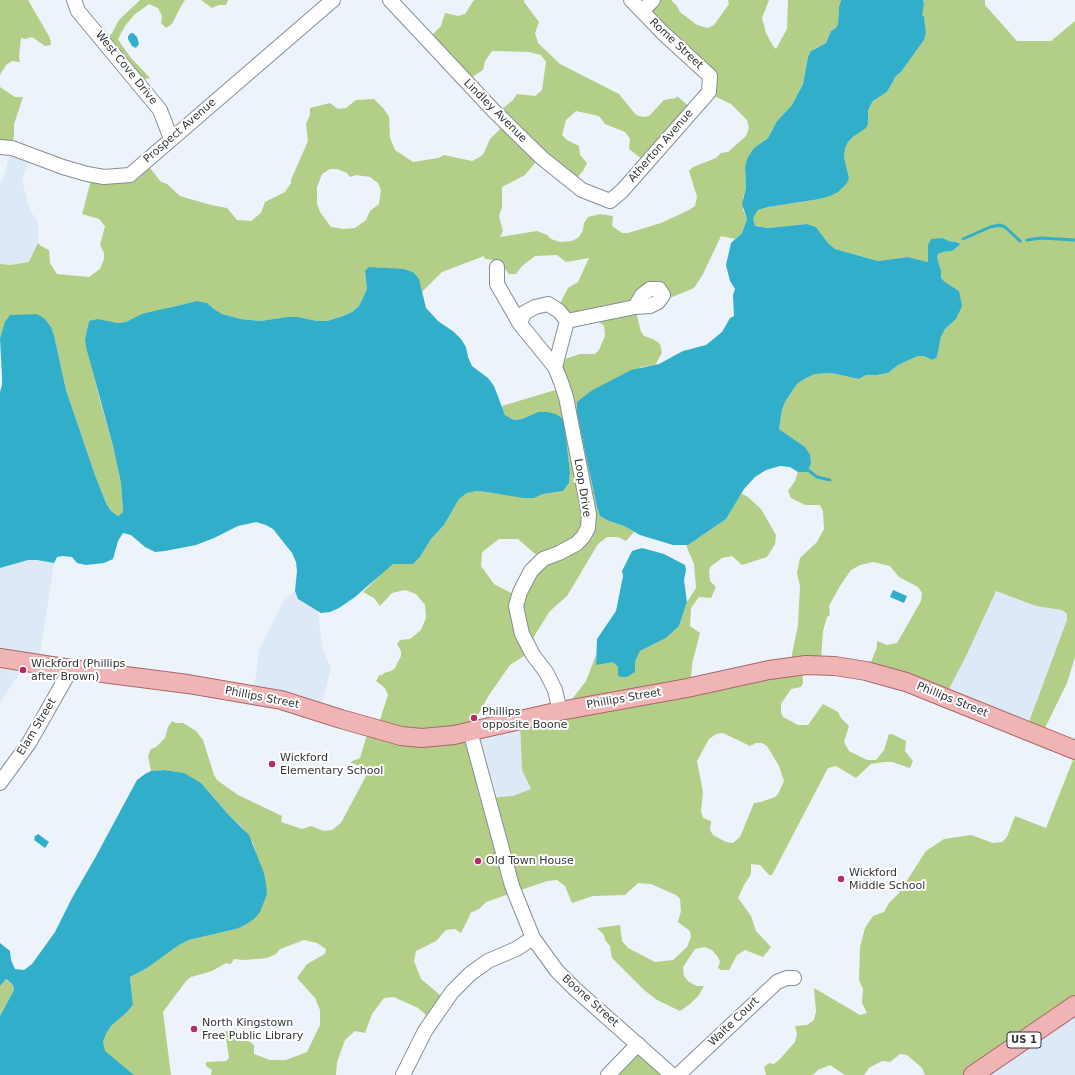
<!DOCTYPE html>
<html>
<head>
<meta charset="utf-8">
<style>
  body { margin:0 }
  canvas { display:block; background:#ecf3fa }
</style>
</head>
<body>
<canvas width="1075" height="1075"></canvas>
<script>
const ctx = document.querySelector('canvas').getContext('2d');
ctx.lineJoin = 'round';
function fill(path, color) { ctx.fillStyle = color; ctx.fill(path, 'evenodd'); }
const toPath = rows => new Path2D(rows.map(r => 'M' + r).join(''));
function strokePath(path, color, width, dash) { ctx.strokeStyle = color; ctx.lineWidth = width; ctx.lineCap = dash ? 'butt' : 'round'; ctx.setLineDash(dash || []); ctx.stroke(path); }
function drawText(font, color, halo, rows, align = 'center') {
  ctx.font = font + ' "DejaVu Sans",sans-serif'; ctx.lineWidth = 4; ctx.setLineDash([]); ctx.textBaseline = 'middle'; ctx.strokeStyle = halo; ctx.fillStyle = color; for (const [text, x, y, turn = 0] of rows) {
    ctx.save(); ctx.translate(x, y); ctx.rotate((+turn || 0) * Math.PI / 180); ctx.textAlign = isNaN(turn) ? turn : align; if (halo) ctx.strokeText(text, 0, 0); ctx.fillText(text, 0, 0); ctx.restore();
  }
}
fill(toPath([
  [11,148,31,157,22,180,30,210,38,222,38,243,30,262,11,265,0,264,0,181,3,179],
  [28,560,37,560,54,563,39,661,23,668,0,703,0,568],
  [295,591,298,599,318,611,323,651,331,668,320,711,254,689,259,650,283,602],
  [996,591,1036,606,1062,610,1067,614,1067,620,1027,727,946,695,967,654],
  [520,724,522,770,531,790,513,796,498,797,492,799,475,731],
  [1075,1007,1075,1075,973,1075]
]), '#dde9f6');
fill(toPath([
  [0,0,28,0,50,38,51,45,45,46,32,37,25,39,21,38,19,57,20,62,12,61,6,65,0,75],
  [140,0,185,0,180,8,172,24,166,28,161,23,162,16,158,8,149,4,134,15,125,26,118,39,121,44,132,59,150,78,141,80,107,39,112,33,119,20],
  [201,0,228,0,226,5,219,5,212,8],
  [474,0,524,0,524,2,539,22,535,33,538,43,560,64,619,94,636,115,643,117,649,116,664,100,676,98,677,96,693,110,643,160,629,149,630,139,625,132,605,124,599,116,576,111,566,120,562,135,567,140,579,146,580,155,587,163,583,171,573,182,540,157,525,175,502,187,502,207,499,216,503,231,500,237,537,231,547,235,551,239,560,242,572,241,579,237,583,230,584,223,588,217,600,214,613,216,612,226,622,233,628,233,661,223,689,210,695,206,697,197,689,171,693,167,716,158,721,153,728,152,746,136,749,128,747,120,731,104,710,94,710,75,644,14,655,0,671,0,677,6,680,12,697,25,708,28,714,25,729,4,728,0,769,0,762,18,766,33,773,46,776,49,787,29,788,0,841,0,839,7,838,24,836,28,831,31,826,43,814,49,808,57,803,84,792,105,777,121,768,138,754,148,745,168,746,188,743,198,743,210,747,219,742,233,735,239,721,236,703,274,694,288,670,298,665,296,642,300,635,308,641,332,644,336,653,339,660,344,662,353,655,365,641,367,577,414,597,507,600,516,609,521,624,526,634,532,626,541,618,537,607,537,598,544,567,596,550,611,536,633,524,656,510,665,489,695,474,722,492,799,498,797,513,796,531,789,522,770,520,724,576,703,573,698,586,681,596,655,596,664,613,661,618,667,635,672,635,662,640,651,666,638,679,626,687,602,696,588,694,564,686,545,688,545,726,519,741,493,748,497,761,509,776,535,775,544,767,557,742,565,732,556,722,558,710,567,709,572,710,581,716,587,711,598,699,597,691,608,690,626,700,633,692,664,691,680,791,659,798,625,800,586,797,573,800,558,817,542,824,529,823,511,820,505,805,505,791,498,788,491,795,481,798,472,807,472,811,464,805,447,779,429,782,410,785,402,797,384,806,378,815,374,831,373,859,379,866,375,877,375,888,373,898,365,918,356,924,356,932,360,937,357,941,337,945,329,956,319,959,291,945,282,941,278,941,271,937,257,938,254,943,252,952,251,961,244,956,242,949,241,943,238,928,245,928,262,908,257,878,261,835,249,828,243,816,227,807,224,768,228,755,226,752,218,758,210,768,207,820,199,830,196,849,178,844,157,845,149,848,142,868,124,868,111,870,106,873,101,887,92,896,76,901,72,924,40,926,33,924,16,921,15,924,4,923,0,985,0,985,5,1017,41,1051,41,1075,21,1075,657,1067,683,1042,734,1027,727,1067,620,1067,614,1062,610,1036,606,996,591,967,654,946,695,869,667,877,647,877,641,887,645,897,643,921,601,922,593,918,587,899,577,890,566,873,562,860,565,851,570,840,586,829,606,830,615,827,617,823,631,821,659,801,659,803,683,801,687,791,689,781,704,781,712,783,717,798,725,808,725,823,704,838,712,841,718,849,726,844,742,849,751,867,760,876,760,884,750,889,734,892,734,906,741,905,751,913,761,910,768,892,762,884,762,871,764,856,778,836,766,828,768,772,875,769,875,760,865,751,864,751,874,744,885,738,898,751,916,756,931,771,947,763,957,745,950,737,955,729,970,721,970,718,968,720,962,718,957,712,950,704,947,695,949,683,967,684,976,689,982,697,986,704,986,699,995,690,1004,680,1011,657,1000,644,990,612,958,610,946,605,940,604,935,597,928,620,925,622,941,628,948,655,962,673,960,687,947,691,937,690,931,678,922,681,911,680,899,676,895,651,884,638,883,625,895,593,896,572,903,565,886,557,880,547,881,486,902,479,909,470,913,470,915,461,933,455,929,446,930,436,941,416,951,414,961,421,979,446,1000,432,1020,418,1008,394,997,384,998,372,1014,365,1033,355,1031,345,1040,337,1062,336,1075,211,1075,212,1070,206,1066,206,1062,226,1061,229,1058,225,1031,240,1035,254,1045,254,1054,270,1060,286,1060,307,1052,320,1025,320,1010,315,998,297,978,307,964,325,954,326,949,317,943,304,940,280,949,276,954,267,958,245,960,234,959,231,964,226,963,212,971,191,977,186,981,163,1012,171,1075,134,1075,104,1051,103,1042,106,1034,111,1026,126,1013,133,1005,130,977,147,968,179,945,189,940,236,929,256,853,253,843,242,827,227,813,201,783,183,773,164,770,151,771,148,756,151,749,156,747,165,738,168,727,172,721,176,723,183,723,196,731,203,740,214,775,217,780,238,795,282,816,281,822,302,829,311,826,324,831,332,830,341,823,366,776,362,767,350,762,360,758,369,728,377,729,388,695,385,688,376,681,380,674,381,676,384,673,391,671,395,668,401,656,401,651,397,644,400,640,410,639,421,630,426,618,425,605,416,594,405,590,392,593,380,606,374,598,363,592,385,570,393,564,413,564,420,557,431,539,444,525,459,499,467,493,477,491,486,492,534,498,543,494,563,491,569,483,570,473,565,428,538,412,522,419,514,420,505,415,502,406,562,388,556,362,580,354,595,354,599,350,605,336,604,326,589,312,567,320,557,309,568,288,578,282,589,258,566,262,557,255,535,256,522,266,516,274,509,274,504,267,494,260,485,259,484,256,442,272,422,292,413,272,404,269,387,269,378,267,365,271,367,289,359,306,352,312,343,316,327,321,317,321,298,317,287,317,260,321,241,319,222,314,214,309,207,303,197,301,171,307,126,322,117,323,89,321,85,339,99,397,113,446,121,483,123,512,118,516,111,511,106,503,95,475,66,390,54,335,51,327,45,319,0,339,0,264,11,265,29,262,38,243,41,246,49,250,50,263,57,274,89,277,100,269,104,259,104,253,100,245,105,226,99,219,82,214,92,177,105,179,146,163,161,182,167,184,180,196,211,205,227,208,237,220,251,221,261,213,265,202,285,192,291,183,291,180,308,141,306,124,310,115,310,108,330,103,338,109,346,108,356,100,374,99,384,109,389,117,390,138,395,150,413,162,438,158,444,155,472,161,480,157,484,153,490,139,503,126,497,113,513,100,517,94,535,96,542,90,546,62,541,55,529,52,492,51,485,61,483,70,466,81,427,40,441,26,445,13,458,16,465,14],
  [330,169,337,169,347,173,350,177,356,175,370,177,378,183,381,190,379,204,370,211,366,220,355,228,344,229,331,227,320,212,317,203,317,187,322,174],
  [499,539,518,539,542,560,519,597,494,584,481,566,482,552],
  [723,733,750,746,756,743,762,743,767,746,779,766,784,781,778,794,775,797,761,802,754,803,740,837,733,843,726,842,713,835,710,830,711,821,703,818,701,811,703,792,697,761,709,739,716,734],
  [0,87,15,97,23,97,14,124,14,136,11,148,0,145],
  [1075,755,1075,1007,973,1075,925,1075,922,1068,907,1055,900,1054,890,1062,882,1061,869,1068,864,1075,845,1075,830,1065,818,1070,813,1075,766,1075,764,1067,769,1063,774,1064,780,1059,795,1042,797,1034,795,1026,807,1025,814,1020,816,1011,814,988,860,1015,867,1013,862,1003,863,989,859,980,860,947,865,928,873,916,884,912,889,903,899,893,926,851,944,839,971,835,993,843,1002,842,1007,837,1015,816,1046,828],
  [5,979,13,985,14,990,0,1016,0,986],
  [637,1046,672,1075,609,1075]
]), '#b3ce87');
fill(toPath([
  [841,0,923,0,924,4,922,15,924,16,926,33,924,40,901,72,896,76,887,92,873,101,870,106,868,111,868,124,866,128,853,137,848,142,845,149,844,157,849,178,847,183,838,192,830,196,820,199,768,207,758,210,753,218,755,226,768,228,807,224,816,227,828,243,835,249,878,261,908,257,928,262,928,245,931,239,943,238,949,241,956,242,961,244,952,251,943,252,938,254,937,257,941,271,941,278,945,282,959,291,962,306,956,319,945,329,941,337,937,357,932,360,924,356,918,356,898,365,888,373,877,375,866,375,859,379,831,373,815,374,806,378,797,384,785,402,782,410,779,429,805,447,810,455,811,464,807,472,798,472,790,467,780,466,766,470,755,477,744,489,726,519,688,545,673,545,640,535,624,526,609,521,600,516,597,507,577,414,577,402,591,391,631,370,659,364,683,351,706,345,722,332,730,318,734,316,733,295,735,289,730,281,726,265,731,243,742,233,747,219,742,204,746,188,745,168,747,159,754,148,768,138,777,121,792,105,803,84,808,57,811,51,826,43,831,31,836,28,838,24,839,7],
  [131,33,133,33,137,37,139,44,136,48,132,46,128,39,128,36],
  [369,267,404,269,413,272,419,279,426,308,438,321,454,332,461,339,466,347,468,357,472,366,488,378,494,386,505,415,514,420,522,419,538,412,547,412,556,414,563,419,565,428,570,473,569,483,563,491,543,494,534,498,524,498,486,492,477,491,467,493,459,499,444,525,431,539,420,557,413,564,393,564,355,597,339,608,330,612,321,613,298,599,295,591,297,571,296,562,292,553,273,529,266,525,256,522,238,526,214,538,196,545,165,551,155,552,145,547,131,535,123,533,118,541,113,559,104,563,86,565,77,563,72,557,63,556,57,557,54,563,37,560,28,560,0,568,0,392,2,385,2,376,0,339,5,322,10,315,37,314,45,319,51,327,54,335,66,390,95,475,106,503,111,511,118,516,123,512,121,483,113,446,86,347,85,339,89,321,98,319,117,323,126,322,142,314,197,301,207,303,214,309,222,314,241,319,260,321,287,317,298,317,317,321,327,321,343,316,352,312,359,306,367,289,365,271],
  [642,548,664,554,685,565,686,570,684,580,687,602,679,626,666,638,640,651,635,662,635,672,627,677,620,677,618,675,618,667,613,662,596,665,597,639,616,611,623,576,622,571,632,551],
  [893,590,907,596,904,603,890,597],
  [164,770,184,773,201,783,227,813,249,835,264,873,266,884,267,894,260,912,254,919,245,925,236,929,189,940,179,945,147,968,130,977,133,1005,126,1013,111,1026,106,1034,103,1042,105,1051,134,1075,0,1075,0,1016,14,990,13,985,6,979,0,986,0,943,10,951,11,960,15,969,24,970,32,964,55,932,72,898,95,858,137,780,145,774,151,771],
  [38,834,49,842,45,848,34,840,35,838,34,837]
]), '#31afca');
strokePath(toPath([
  [963,239,990,227,1000,225,1005,227,1020,241],
  [1027,240,1041,238,1075,240],
  [808,470,817,477,830,480]
]), '#31afca', 3);
const minor = toPath([
  [74,0,78,11,160,110,171,139],
  [390,0,493,110,542,158,582,190,610,201,622,191,709,92,710,76,663,33,631,0],
  [642,11,653,0],
  [0,147,12,148,63,167,87,174,104,177,130,175,333,0],
  [497,267,497,284,520,324],
  [567,321,635,307,650,306,658,302,663,295,659,289,650,289,642,295,635,307],
  [555,367,567,321,559,311,548,304,535,307,524,313,520,324,555,367,561,382,566,397,589,514,588,528,583,537,576,544,559,553,543,559,531,571,520,592,516,606,522,634,533,655,546,672,555,690,560,711],
  [470,731,512,886,533,938,557,971,575,989,672,1075],
  [0,783,29,743,71,669],
  [403,1075,425,1031,452,992,470,974,488,961,516,949,533,938],
  [608,1075,638,1044],
  [678,1075,777,982,787,978,794,978]
]);
const major = toPath([
  [0,658,71,669,188,684,281,700,341,719,401,736,422,738,454,735,560,711,687,688,769,670,806,665,835,666,866,671,906,682,1075,750],
  [973,1075,1075,1005]
]);
strokePath(minor, '#888e95', 16);
strokePath(major, '#a96769', 20);
strokePath(minor, '#fff', 14);
strokePath(major, '#f1b4b5', 18);
for (const [x, y, r, color] of [
  [23,670,4,"#b72c66"],
  [474,718,4,"#b72c66"],
  [272,764,4,"#b72c66"],
  [478,861,4,"#b72c66"],
  [841,879,4,"#b72c66"],
  [194,1029,4,"#b72c66"]
]) { const dot = new Path2D(); dot.arc(x, y, r, 0, 2 * Math.PI); ctx.fillStyle = color; ctx.fill(dot); strokePath(dot, '#fff', 1.5); }
for (const [x, y, w] of [
  [1024,1040,34]
]) { const box = new Path2D(); box.roundRect(x - w / 2, y - 8, w, 16, 3); ctx.fillStyle = '#fff'; ctx.fill(box); strokePath(box, '#343639', 1); }
drawText('bold 10px', '#343639', null, [
  ["US 1",1024,1040]
]);
drawText('11px', '#343639', '#fff', [
  ["Rome Street",676,44,43],
  ["West Cove Drive",126,68,51],
  ["Lindley Avenue",495,111,45],
  ["Prospect Avenue",180,131,-41],
  ["Atherton Avenue",661,146,-49],
  ["Loop Drive",582,488,81],
  ["Phillips Street",262,698,11],
  ["Phillips Street",624,699,-10],
  ["Phillips Street",952,700,22],
  ["Elam Street",37,727,-59],
  ["Boone Street",590,1001,42],
  ["Waite Court",734,1022,-44]
]);
drawText('11px', '#343639', '#fff', [
  ["Wickford (Phillips",31,664],
  ["after Brown)",31,677],
  ["Phillips",482,712],
  ["opposite Boone",482,725],
  ["Wickford",280,758],
  ["Elementary School",280,771],
  ["Old Town House",486,861],
  ["Wickford",849,873],
  ["Middle School",849,886],
  ["North Kingstown",202,1023],
  ["Free Public Library",202,1036]
], 'left');
</script>
</body>
</html>
